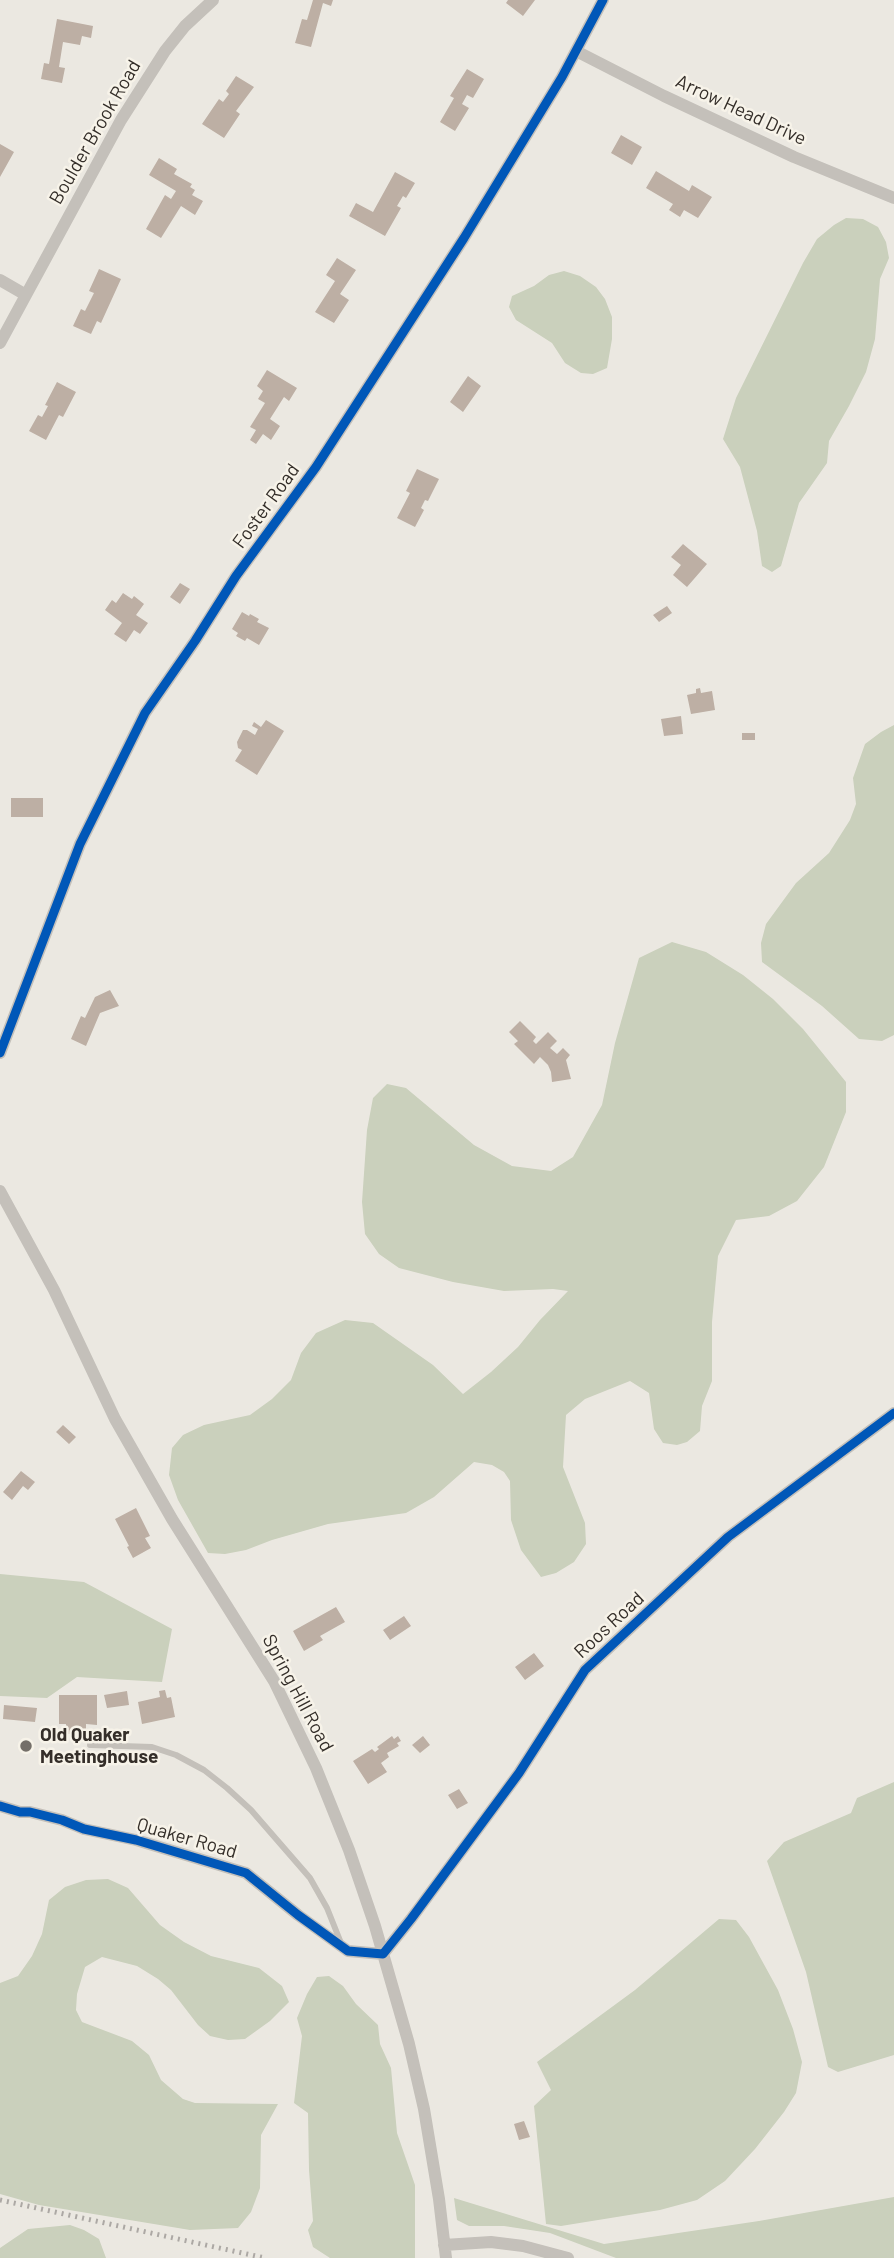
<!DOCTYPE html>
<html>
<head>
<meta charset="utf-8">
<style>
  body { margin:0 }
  canvas { display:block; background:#ebe8e1 }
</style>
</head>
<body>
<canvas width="894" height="2258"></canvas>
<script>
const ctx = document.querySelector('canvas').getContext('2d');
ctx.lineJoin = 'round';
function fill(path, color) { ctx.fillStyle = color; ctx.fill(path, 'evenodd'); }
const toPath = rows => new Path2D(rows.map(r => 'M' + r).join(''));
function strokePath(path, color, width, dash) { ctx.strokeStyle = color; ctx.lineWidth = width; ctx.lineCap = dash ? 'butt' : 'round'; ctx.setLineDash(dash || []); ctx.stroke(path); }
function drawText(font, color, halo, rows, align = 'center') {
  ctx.font = font + ' Barlow,sans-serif'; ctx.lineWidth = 5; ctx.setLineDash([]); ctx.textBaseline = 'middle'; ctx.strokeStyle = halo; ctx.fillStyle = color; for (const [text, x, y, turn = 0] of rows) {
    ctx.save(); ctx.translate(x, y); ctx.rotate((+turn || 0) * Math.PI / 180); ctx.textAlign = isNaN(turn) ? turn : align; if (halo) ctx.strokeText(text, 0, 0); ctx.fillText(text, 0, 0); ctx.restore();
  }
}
fill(toPath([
  [846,218,863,219,878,227,886,242,889,258,880,279,875,339,866,372,849,406,829,441,827,463,799,503,781,566,772,572,762,566,757,531,740,467,723,439,736,398,803,263,817,239,834,225],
  [564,271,580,276,596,287,605,299,612,317,612,339,607,368,593,374,581,373,565,363,552,343,516,320,509,307,512,296,534,286,549,275],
  [894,725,894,1035,882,1041,859,1039,822,1006,762,962,761,943,766,924,796,883,829,853,850,820,856,804,853,778,865,744,881,732],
  [672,942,706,952,743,975,773,999,803,1029,846,1082,846,1112,824,1167,797,1201,769,1216,736,1220,718,1256,712,1322,712,1381,702,1406,700,1431,687,1442,677,1445,663,1443,654,1429,649,1393,630,1381,585,1399,566,1415,563,1467,585,1523,586,1544,574,1562,556,1573,541,1577,521,1550,511,1520,510,1481,504,1472,492,1465,474,1462,434,1497,406,1513,328,1524,272,1540,246,1550,225,1554,208,1553,178,1500,169,1475,172,1448,183,1435,204,1425,250,1415,272,1399,291,1380,301,1353,316,1333,345,1320,373,1323,433,1365,463,1394,491,1372,518,1347,540,1320,568,1291,553,1289,504,1291,453,1282,399,1268,379,1254,365,1234,362,1202,367,1130,373,1098,387,1084,406,1088,474,1145,512,1166,551,1171,573,1157,602,1105,615,1043,639,958],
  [0,1574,84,1582,172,1629,162,1682,77,1677,47,1698,0,1696],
  [894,1782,894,2055,838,2072,828,2067,806,1972,767,1861,784,1842,851,1813,857,1798],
  [108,1879,128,1888,160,1925,184,1942,211,1956,259,1968,282,1986,289,2002,270,2021,245,2039,228,2040,210,2036,198,2025,171,1990,158,1979,137,1966,102,1957,85,1967,77,1994,76,2010,82,2022,132,2041,149,2055,161,2080,183,2099,195,2103,278,2104,261,2135,260,2188,251,2212,238,2228,190,2230,39,2205,0,2194,0,1983,18,1976,32,1956,42,1934,49,1900,65,1887,86,1880],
  [719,1919,736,1920,749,1937,778,1990,793,2029,802,2062,796,2093,784,2112,755,2149,725,2181,697,2200,660,2210,561,2226,546,2224,534,2106,551,2090,537,2062,635,1990],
  [329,1976,343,1986,356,2004,378,2025,380,2044,391,2068,397,2133,415,2185,415,2258,330,2258,313,2247,308,2230,313,2221,309,2170,308,2113,294,2103,302,2036,297,2018,307,1994,317,1977],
  [894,2197,894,2258,616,2258,550,2233,504,2226,469,2226,457,2220,454,2198,604,2244,759,2221],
  [70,2225,84,2230,99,2239,106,2258,0,2258,0,2248,28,2229]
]), '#cad0bc');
fill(toPath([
  [313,0,333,0,331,6,323,3,311,47,295,43,302,19,307,20],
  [508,0,535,0,523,16,506,3],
  [57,19,93,26,91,38,82,36,80,45,63,42,59,67,65,68,62,83,41,79,44,63,49,64],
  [467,69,484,79,473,98,467,95,462,104,469,108,455,131,440,122,454,98,450,96],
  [236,76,254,87,236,111,240,114,224,138,202,124,219,99,223,102,229,94,226,91],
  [621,135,642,147,632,165,611,153],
  [0,144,14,152,0,177],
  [159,158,177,169,174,174,192,184,190,187,195,190,192,195,203,201,195,215,181,206,161,238,146,229,165,195,171,199,176,191,149,175],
  [656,171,689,191,692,185,712,197,698,218,684,210,680,217,669,210,673,204,646,188],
  [395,172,415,183,406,198,403,196,397,206,401,208,385,236,349,216,356,203,373,212],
  [337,258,356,270,340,294,349,300,334,323,315,312,335,281,326,275],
  [99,269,121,279,101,323,97,321,91,334,73,326,81,309,85,311,94,293,89,291],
  [267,370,297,388,289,401,284,397,270,419,280,426,271,440,263,434,256,444,250,440,256,430,250,427,265,403,258,399,263,391,257,386],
  [468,376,481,386,463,412,450,402],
  [57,382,76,392,63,417,59,415,46,440,29,431,38,415,42,417,48,406,45,405],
  [417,469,439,479,428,501,425,500,421,508,424,510,415,527,397,518,410,493,406,491],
  [683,544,707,564,687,587,673,575,681,565,671,557],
  [180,583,190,589,180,604,170,597],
  [123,593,132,599,134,596,144,604,136,615,148,623,140,634,134,630,126,642,114,634,122,623,105,610,112,600,116,603],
  [667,606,672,613,659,622,653,615],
  [242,612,249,616,250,614,259,619,257,622,269,628,259,645,247,638,245,641,236,636,238,633,232,629],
  [700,688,701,693,712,691,715,710,691,714,687,695,696,693,696,689],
  [681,716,683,734,664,736,661,719],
  [266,720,284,731,257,775,235,761,242,750,238,748,237,742,243,730,247,730,255,735,258,729,252,726,254,722,261,727],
  [742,733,755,733,755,740,742,740],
  [11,798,43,798,43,817,11,817],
  [110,990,119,1006,100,1013,86,1046,71,1039,81,1016,85,1018,95,997],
  [520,1021,536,1037,533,1041,536,1044,548,1032,557,1041,550,1048,557,1054,563,1048,570,1055,566,1060,571,1079,552,1082,551,1072,548,1065,540,1057,534,1064,514,1044,518,1041,509,1032],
  [63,1425,76,1437,69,1444,56,1432],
  [21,1471,35,1482,28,1490,23,1486,12,1500,3,1492],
  [136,1508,150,1536,145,1538,151,1548,133,1558,127,1547,129,1546,115,1519],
  [336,1607,345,1622,320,1636,323,1640,304,1651,293,1631],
  [404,1616,411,1626,390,1640,383,1630],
  [534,1653,544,1666,525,1680,515,1667],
  [165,1690,167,1698,171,1697,175,1717,142,1724,138,1702,160,1697,159,1691],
  [127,1691,129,1705,107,1708,104,1695],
  [59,1695,97,1695,97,1725,86,1724,86,1734,66,1734,66,1724,59,1724],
  [4,1705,37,1708,35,1722,3,1719],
  [392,1736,394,1739,398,1736,401,1741,397,1743,399,1746,387,1753,389,1757,381,1763,387,1772,368,1784,353,1761,372,1749,375,1752,379,1749,377,1747],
  [423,1736,430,1745,420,1753,412,1745],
  [459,1789,468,1803,457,1809,448,1795],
  [524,2121,530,2137,519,2140,514,2124]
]), '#bdafa4');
strokePath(toPath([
  [90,1745,152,1747,176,1755,204,1770,227,1788,251,1810,310,1878,327,1908,341,1943]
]), '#c4c0ba', 6);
strokePath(toPath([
  [576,51,664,96,794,157,894,198],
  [0,280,26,295,121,120,165,51,185,26,213,0],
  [0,343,26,295],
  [0,1053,80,844,145,713,195,641,236,576,316,467,464,238,562,77,603,0],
  [0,1191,54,1290,115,1419,172,1519,274,1681,316,1768,349,1850,375,1926,409,2044,424,2109,439,2199,446,2258],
  [0,1806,20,1812,30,1812,62,1820,84,1829,136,1840,246,1873,298,1915,348,1951,383,1954,411,1919,519,1773,585,1670,728,1537,894,1413],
  [444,2245,491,2242,523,2246,568,2258]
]), '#c4c0ba', 12);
strokePath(toPath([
  [0,2200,265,2258]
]), '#aca8a4', 5, [2, 5]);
strokePath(toPath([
  [0,1053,80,844,145,713,195,641,236,576,316,467,464,238,562,77,603,0],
  [0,1806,20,1812,30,1812,62,1820,84,1829,136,1840,246,1873,298,1915,348,1951,383,1954,411,1919,519,1773,585,1670,728,1537,894,1413]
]), '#0057b8', 9);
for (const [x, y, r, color] of [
  [26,1746,7,"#746f69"]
]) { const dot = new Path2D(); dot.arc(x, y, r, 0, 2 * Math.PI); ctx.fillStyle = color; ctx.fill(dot); strokePath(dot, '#f7f3e9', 2.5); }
drawText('19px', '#342e29', '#f7f3e9', [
  ["Arrow Head Drive",741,110,25],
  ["Boulder Brook Road",95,132,-60],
  ["Foster Road",266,506,-54],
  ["Roos Road",609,1625,-43],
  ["Spring Hill Road",298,1693,62],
  ["Quaker Road",187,1838,16]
]);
drawText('bold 19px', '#342e29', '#f7f3e9', [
  ["Old Quaker",40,1735],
  ["Meetinghouse",40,1757]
], 'left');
</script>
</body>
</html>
